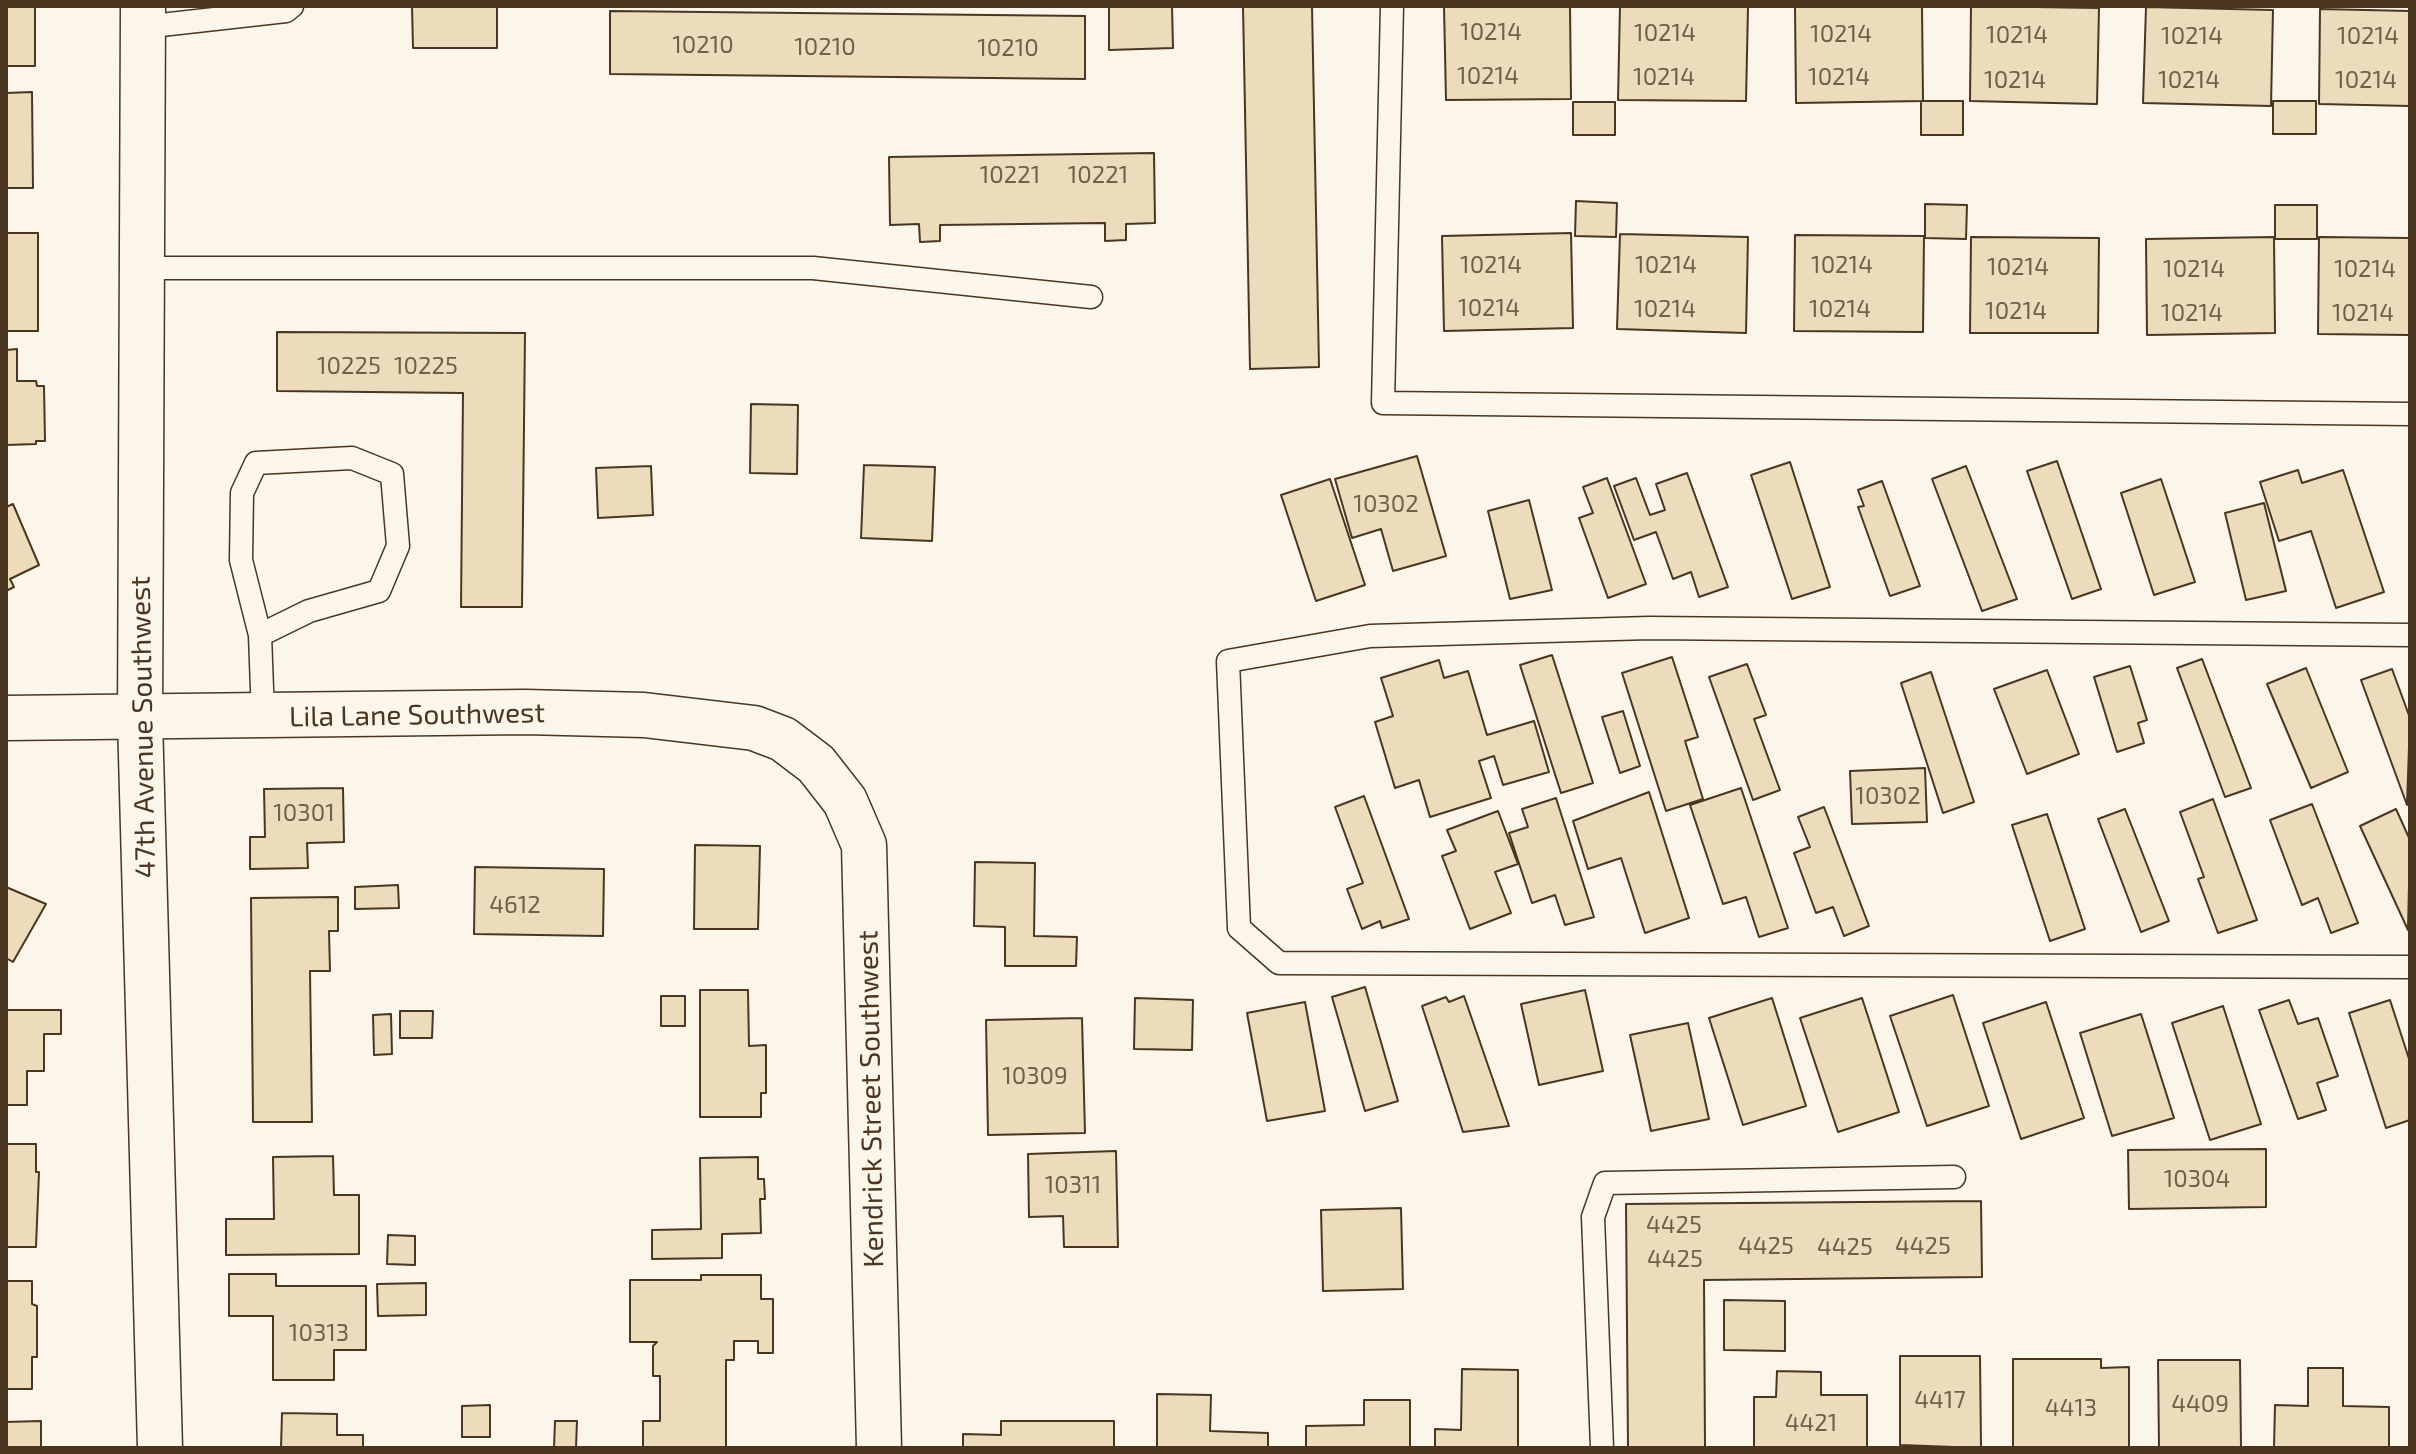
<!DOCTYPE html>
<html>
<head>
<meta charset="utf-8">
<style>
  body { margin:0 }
  #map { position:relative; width:2416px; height:1454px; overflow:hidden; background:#fbf6e9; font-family:"Exo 2",sans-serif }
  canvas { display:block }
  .frame { position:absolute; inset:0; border:8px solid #4a3520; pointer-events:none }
</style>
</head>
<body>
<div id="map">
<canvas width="2416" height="1454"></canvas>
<div class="frame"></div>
</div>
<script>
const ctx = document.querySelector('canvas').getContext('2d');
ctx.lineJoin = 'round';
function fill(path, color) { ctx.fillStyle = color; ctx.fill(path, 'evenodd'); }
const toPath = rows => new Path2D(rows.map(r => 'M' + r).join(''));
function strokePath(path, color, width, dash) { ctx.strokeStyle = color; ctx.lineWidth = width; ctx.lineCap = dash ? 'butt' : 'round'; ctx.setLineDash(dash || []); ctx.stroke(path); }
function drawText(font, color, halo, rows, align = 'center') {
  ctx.font = font + ' "Exo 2",sans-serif'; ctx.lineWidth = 6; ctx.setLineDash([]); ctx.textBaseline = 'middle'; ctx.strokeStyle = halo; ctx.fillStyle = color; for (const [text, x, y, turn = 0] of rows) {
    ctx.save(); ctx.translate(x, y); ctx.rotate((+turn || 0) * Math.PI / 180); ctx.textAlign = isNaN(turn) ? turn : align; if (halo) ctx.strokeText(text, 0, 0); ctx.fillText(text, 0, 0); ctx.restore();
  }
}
const building = toPath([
  [6,6,35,6,35,66,6,66,6,6],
  [412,6,497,6,497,48,413,48,412,6],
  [1109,6,1172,6,1173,48,1109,50,1109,6],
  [1243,6,1312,6,1319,367,1250,369,1243,6],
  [1444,6,1570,6,1571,99,1446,100,1444,6],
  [1620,6,1748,7,1746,101,1618,100,1620,6],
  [1922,6,1923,101,1796,103,1795,7,1922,6],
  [1971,6,2099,8,2097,104,1970,101,1971,6],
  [2146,7,2273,10,2271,106,2143,103,2146,7],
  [2320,9,2410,11,2410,106,2319,104,2320,9],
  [610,11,1085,16,1085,79,610,74,610,11],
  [32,92,33,188,6,188,6,93,32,92],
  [1921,101,1963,101,1963,135,1921,135,1921,101],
  [2273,101,2316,101,2316,134,2273,134,2273,101],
  [1573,102,1615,102,1615,135,1573,135,1573,102],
  [1154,153,1155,223,1126,224,1126,240,1105,241,1105,223,940,225,940,241,920,242,919,224,890,225,889,157,1154,153],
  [1576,201,1617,203,1616,237,1575,236,1576,201],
  [1925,204,1967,205,1966,239,1925,238,1925,204],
  [2275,205,2317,205,2317,239,2275,239,2275,205],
  [6,233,38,233,38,331,6,331,6,233],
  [1571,233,1573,328,1444,331,1442,236,1571,233],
  [1620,234,1748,237,1746,333,1617,329,1620,234],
  [1795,235,1924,236,1923,332,1794,331,1795,235],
  [1971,237,2099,238,2098,333,1970,333,1971,237],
  [2274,237,2275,333,2147,335,2146,239,2274,237],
  [2319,237,2410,238,2410,335,2318,334,2319,237],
  [277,332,525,333,522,607,461,607,463,393,277,391,277,332],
  [17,349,17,381,36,381,37,386,44,386,45,441,36,441,36,444,6,445,6,350,17,349],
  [751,404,798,405,797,474,750,473,751,404],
  [1417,456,1446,556,1393,571,1381,529,1352,538,1335,479,1417,456],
  [2057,461,2101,589,2072,599,2027,471,2057,461],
  [1790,462,1830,587,1792,599,1751,475,1790,462],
  [864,465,935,467,932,541,861,538,864,465],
  [651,466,653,515,598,518,596,468,651,466],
  [1966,466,2017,599,1982,611,1932,479,1966,466],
  [2298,470,2302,483,2343,470,2384,592,2336,608,2311,531,2279,541,2260,482,2298,470],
  [1687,473,1728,587,1699,597,1691,572,1673,579,1656,532,1634,540,1614,486,1636,478,1650,515,1665,510,1656,484,1687,473],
  [1607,478,1646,584,1608,598,1579,518,1593,513,1583,487,1607,478],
  [1330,479,1365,585,1316,601,1281,495,1330,479],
  [2161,479,2195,582,2154,595,2121,493,2161,479],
  [1882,481,1920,586,1890,596,1858,507,1864,506,1858,490,1882,481],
  [1529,500,1552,590,1510,599,1488,511,1529,500],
  [2264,503,2286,591,2246,600,2225,513,2264,503],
  [13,504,39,565,10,579,14,587,6,591,6,507,13,504],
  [1552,655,1593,783,1561,793,1520,665,1552,655],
  [1672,657,1698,737,1685,741,1703,799,1666,811,1622,673,1672,657],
  [2202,659,2251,788,2225,797,2177,668,2202,659],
  [1439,660,1444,678,1468,671,1487,735,1534,721,1549,772,1503,785,1494,756,1479,761,1491,798,1430,817,1419,780,1395,788,1375,722,1393,716,1381,678,1439,660],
  [1747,664,1766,715,1754,719,1780,790,1753,800,1709,677,1747,664],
  [2130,666,2147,720,2138,723,2144,743,2117,752,2094,677,2130,666],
  [2306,668,2348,772,2311,788,2267,684,2306,668],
  [2392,669,2410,718,2407,805,2361,680,2392,669],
  [2047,670,2079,754,2027,774,1994,689,2047,670],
  [1931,672,1974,802,1943,813,1901,683,1931,672],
  [1623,711,1640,766,1620,773,1602,717,1623,711],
  [1925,768,1927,822,1852,824,1850,771,1925,768],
  [343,788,344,842,307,843,308,868,250,869,250,837,265,837,264,789,343,788],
  [1741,788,1788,928,1759,937,1746,897,1723,904,1690,805,1741,788],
  [1649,792,1689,918,1645,933,1621,858,1588,869,1573,821,1649,792],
  [1364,796,1409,919,1382,928,1380,921,1362,929,1347,889,1363,883,1335,807,1364,796],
  [1556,798,1594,917,1565,925,1555,895,1532,903,1509,833,1528,827,1522,809,1556,798],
  [2213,799,2257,920,2218,933,2198,879,2204,877,2180,812,2213,799],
  [2312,804,2358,923,2331,933,2318,898,2302,905,2270,820,2312,804],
  [1824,807,1869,926,1844,936,1833,907,1816,913,1794,853,1810,847,1798,817,1824,807],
  [2125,809,2169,921,2141,932,2098,819,2125,809],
  [2396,809,2410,840,2408,930,2360,826,2396,809],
  [1498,811,1518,864,1495,872,1511,913,1470,929,1442,856,1456,851,1447,830,1498,811],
  [2047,814,2085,929,2050,941,2012,825,2047,814],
  [695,845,760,846,758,929,694,929,695,845],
  [975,862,1035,863,1034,936,1077,937,1076,966,1005,966,1005,927,974,926,975,862],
  [475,867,604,869,603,936,474,934,475,867],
  [398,885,399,908,355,909,355,887,398,885],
  [6,887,46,904,13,962,6,958,6,887],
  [338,897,338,931,329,931,330,971,310,971,312,1122,253,1122,251,898,338,897],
  [1365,987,1398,1101,1365,1111,1332,997,1365,987],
  [700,990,748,990,749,1046,766,1045,766,1093,761,1093,761,1117,700,1117,700,990],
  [1585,990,1603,1071,1539,1085,1521,1004,1585,990],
  [1953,995,1989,1106,1927,1126,1890,1016,1953,995],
  [661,996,685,996,685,1026,661,1026,661,996],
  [1464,996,1509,1126,1463,1132,1422,1006,1446,997,1449,1002,1464,996],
  [1135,998,1193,1000,1192,1050,1134,1049,1135,998],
  [1772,998,1806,1106,1743,1125,1709,1018,1772,998],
  [1862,998,1899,1112,1838,1132,1800,1018,1862,998],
  [2289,1000,2298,1024,2318,1018,2338,1076,2317,1083,2326,1110,2298,1119,2259,1010,2289,1000],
  [2390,1000,2410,1062,2410,1120,2386,1128,2349,1013,2390,1000],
  [1305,1002,1325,1111,1267,1121,1247,1013,1305,1002],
  [2046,1002,2084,1118,2021,1139,1983,1023,2046,1002],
  [2223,1006,2261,1124,2210,1140,2172,1023,2223,1006],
  [6,1010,61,1010,61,1034,44,1034,44,1071,27,1071,27,1105,6,1105,6,1010],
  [400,1011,433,1011,432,1038,400,1038,400,1011],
  [391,1014,392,1054,374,1055,373,1015,391,1014],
  [2141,1014,2174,1118,2112,1136,2080,1033,2141,1014],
  [1082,1018,1085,1133,988,1135,986,1020,1082,1018],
  [1688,1023,1709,1119,1651,1131,1630,1035,1688,1023],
  [6,1144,36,1144,36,1172,39,1172,36,1247,6,1247,6,1144],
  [2266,1149,2266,1207,2129,1209,2128,1150,2266,1149],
  [1116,1151,1118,1247,1064,1247,1063,1216,1029,1217,1028,1154,1116,1151],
  [333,1156,334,1195,359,1195,359,1254,226,1255,226,1219,274,1219,273,1157,333,1156],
  [758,1157,758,1179,764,1179,765,1199,760,1199,761,1233,722,1234,722,1258,652,1259,652,1230,701,1229,700,1158,758,1157],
  [1981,1201,1982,1277,1704,1280,1705,1448,1628,1448,1626,1204,1981,1201],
  [1401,1208,1403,1289,1323,1291,1321,1210,1401,1208],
  [388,1235,415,1236,415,1265,387,1264,388,1235],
  [229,1274,276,1274,276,1286,366,1286,366,1350,334,1350,334,1380,273,1380,273,1316,229,1316,229,1274],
  [701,1275,761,1275,761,1299,773,1299,773,1353,758,1353,758,1341,734,1341,734,1360,726,1360,726,1448,643,1448,643,1421,660,1421,660,1376,653,1376,653,1346,657,1342,630,1342,630,1280,701,1280,701,1275],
  [6,1281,32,1281,32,1304,37,1306,37,1357,32,1357,32,1389,6,1389,6,1281],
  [426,1283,426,1315,378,1316,377,1284,426,1283],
  [1724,1300,1785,1301,1785,1351,1724,1350,1724,1300],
  [1900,1356,1980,1356,1981,1448,1900,1445,1900,1356],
  [2013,1359,2101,1359,2101,1368,2129,1367,2129,1448,2013,1448,2013,1359],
  [2158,1360,2240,1360,2241,1448,2159,1448,2158,1360],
  [2308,1368,2343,1368,2343,1406,2389,1407,2389,1448,2274,1448,2275,1405,2308,1406,2308,1368],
  [1462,1369,1518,1370,1518,1448,1435,1448,1435,1429,1461,1430,1462,1369],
  [1777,1371,1821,1372,1821,1395,1867,1395,1867,1448,1754,1448,1754,1397,1776,1397,1777,1371],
  [1157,1394,1211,1395,1210,1431,1268,1433,1268,1448,1157,1448,1157,1394],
  [1364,1400,1410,1400,1410,1448,1306,1448,1306,1426,1364,1425,1364,1400],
  [490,1405,490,1437,462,1437,462,1406,490,1405],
  [282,1413,337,1414,337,1435,363,1435,363,1448,281,1448,282,1413],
  [41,1421,41,1448,6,1448,6,1422,41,1421],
  [555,1421,577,1421,576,1448,554,1448,555,1421],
  [1001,1421,1114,1421,1114,1448,963,1448,963,1434,1001,1435,1001,1421]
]);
fill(building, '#ecdcbc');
strokePath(building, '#4a3520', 2);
const lane = toPath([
  [1392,6,1383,403,2410,414],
  [143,27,286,11,292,6],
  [142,268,813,268,1091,297],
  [260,635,309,611,379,591,398,546,392,474,352,458,256,463,242,493,241,560,260,635,263,716],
  [2410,635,1649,628,1370,636,1228,661,1239,928,1279,963,2410,967],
  [1602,1448,1593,1217,1605,1183,1954,1177]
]);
const street = toPath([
  [143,6,140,719,160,1448],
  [6,718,525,712,644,715,754,728,783,739,816,764,845,801,864,845,879,1448]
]);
strokePath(lane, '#4a3520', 25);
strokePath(street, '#4a3520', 47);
strokePath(lane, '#fbf6e9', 22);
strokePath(street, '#fbf6e9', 44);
drawText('24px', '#725f47', null, [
  ["10214",1491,32],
  ["10214",1665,33],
  ["10214",1841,34],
  ["10214",2017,35],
  ["10214",2192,36],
  ["10214",2368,36],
  ["10210",703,45],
  ["10210",825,47],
  ["10210",1008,48],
  ["10214",1488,76],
  ["10214",1664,77],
  ["10214",1839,77],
  ["10214",2015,80],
  ["10214",2189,80],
  ["10214",2366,80],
  ["10221",1010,175],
  ["10221",1098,175],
  ["10214",1491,265],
  ["10214",1666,265],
  ["10214",1842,265],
  ["10214",2018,267],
  ["10214",2194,269],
  ["10214",2365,269],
  ["10214",1489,308],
  ["10214",1665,309],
  ["10214",1840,309],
  ["10214",2016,311],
  ["10214",2192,313],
  ["10214",2363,313],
  ["10225",349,366],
  ["10225",426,366],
  ["10302",1386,504],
  ["10302",1888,796],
  ["10301",304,813],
  ["4612",515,905],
  ["10309",1035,1076],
  ["10304",2197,1179],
  ["10311",1073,1185],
  ["4425",1674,1225],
  ["4425",1766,1246],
  ["4425",1923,1246],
  ["4425",1845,1247],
  ["4425",1675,1259],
  ["10313",319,1333],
  ["4417",1940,1400],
  ["4409",2200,1404],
  ["4413",2071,1408],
  ["4421",1811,1423]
]);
drawText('28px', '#4a3520', '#fbf6e9', [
  ["Lila Lane Southwest",417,715,-1],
  ["47th Avenue Southwest",143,727,-91],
  ["Kendrick Street Southwest",871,1099,-91]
]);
</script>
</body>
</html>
